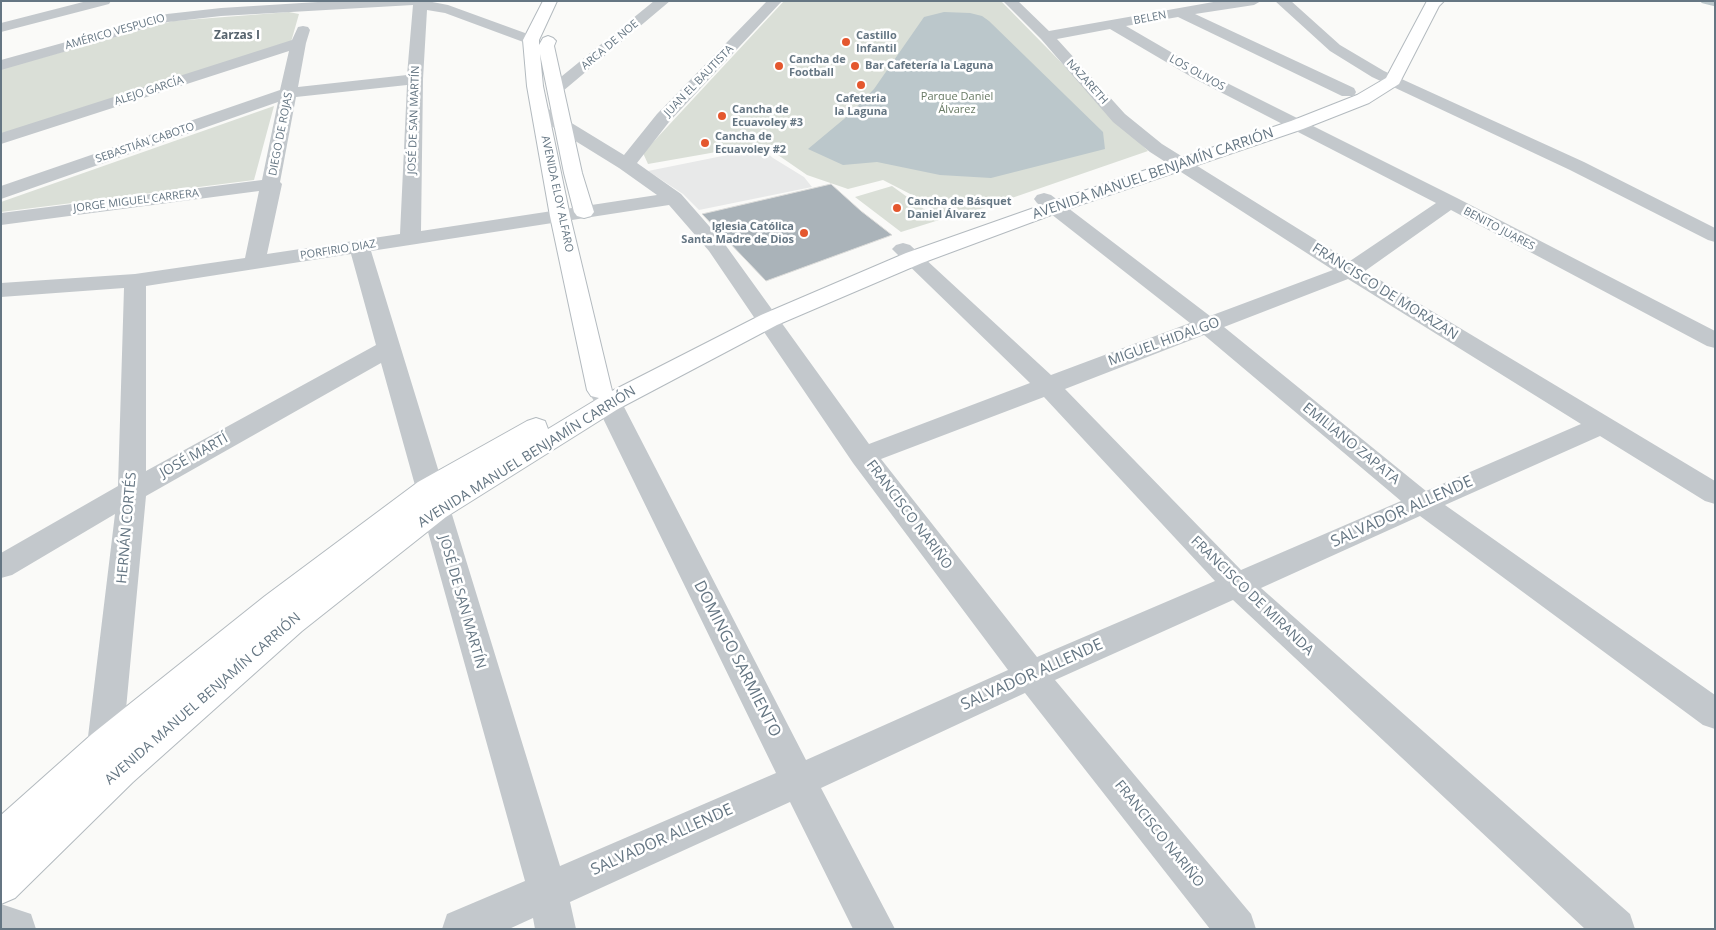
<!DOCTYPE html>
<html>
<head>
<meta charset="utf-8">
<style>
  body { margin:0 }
  #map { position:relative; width:1716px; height:930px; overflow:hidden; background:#fafaf8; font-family:"Open Sans",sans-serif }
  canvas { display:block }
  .frame { position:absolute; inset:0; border:2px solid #657683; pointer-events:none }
</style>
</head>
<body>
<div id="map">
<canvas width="1716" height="930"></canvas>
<div class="frame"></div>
</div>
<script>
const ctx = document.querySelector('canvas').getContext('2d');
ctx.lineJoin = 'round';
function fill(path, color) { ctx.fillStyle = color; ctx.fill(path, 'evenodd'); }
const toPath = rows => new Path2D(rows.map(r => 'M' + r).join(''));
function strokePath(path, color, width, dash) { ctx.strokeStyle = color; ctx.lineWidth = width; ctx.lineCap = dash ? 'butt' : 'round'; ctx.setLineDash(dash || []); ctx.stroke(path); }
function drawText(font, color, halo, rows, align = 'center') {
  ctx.font = font + ' "Open Sans",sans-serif'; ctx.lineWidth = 5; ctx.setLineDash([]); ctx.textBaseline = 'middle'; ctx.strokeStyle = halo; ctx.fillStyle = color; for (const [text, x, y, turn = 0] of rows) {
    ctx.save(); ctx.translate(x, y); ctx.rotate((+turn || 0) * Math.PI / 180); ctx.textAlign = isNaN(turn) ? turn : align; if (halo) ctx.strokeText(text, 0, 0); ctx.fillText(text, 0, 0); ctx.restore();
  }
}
fill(toPath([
  [762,148,773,158,804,177,812,187,699,210,683,194,648,171]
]), '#e8e9e9');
fill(toPath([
  [784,1,1001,1,1148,151,948,220,916,197,883,180,848,189,807,175,762,144,648,164,643,153],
  [289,12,299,14,291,42,1,134,1,69,173,21],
  [274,106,254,180,1,212,1,202],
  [892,186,939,220,901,232,855,197]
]), '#dadfd7');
fill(toPath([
  [944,12,970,13,982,16,989,21,1103,132,1105,149,991,178,940,175,877,162,843,165,808,149,850,114,874,89,924,17]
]), '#bbc7cb');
strokePath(toPath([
  [1703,1,1715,4]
]), '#bbc7cb', 4.5);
const building = toPath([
  [831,184,861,211,892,235,766,281,702,214,831,184]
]);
fill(building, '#aab3b9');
strokePath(building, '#dcdcda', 1);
const secondary = toPath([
  [543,1,557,1,539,40,539,45,543,38,548,36,553,38,556,41,554,46,582,173,594,212,591,216,584,218,577,216,574,212,564,173,540,54,543,86,570,216,612,391,761,315,906,253,1048,203,1291,121,1357,95,1386,78,1427,1,1444,1,1439,6,1399,84,1369,103,1303,129,1062,211,922,263,777,325,618,409,446,517,302,631,133,782,15,898,1,904,1,815,92,734,265,596,418,482,527,421,536,418,545,421,548,429,599,398,591,396,587,390,550,216,527,86,523,40,543,1]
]);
strokePath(secondary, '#b3babf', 2);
fill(toPath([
  [87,1,111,1,109,4,1,32,1,23,87,1],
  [334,1,427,1,448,5,536,37,539,40,536,43,526,43,445,13,427,10,423,79,421,231,657,195,619,168,535,116,532,112,535,108,541,107,547,108,624,155,657,114,767,1,782,1,669,122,637,163,681,194,724,243,869,444,1030,383,896,253,892,249,896,245,903,243,910,245,1051,375,1190,323,1037,203,1034,199,1037,195,1044,193,1051,195,1210,316,1333,270,1150,152,1113,122,1041,39,1003,1,1018,1,1049,31,1219,1,1261,1,1254,5,1195,14,1354,88,1356,92,1354,96,1342,96,1178,17,1126,26,1207,73,1457,198,1715,331,1715,348,1707,346,1451,210,1365,271,1715,481,1715,504,1705,501,1600,436,1445,505,1715,695,1715,729,1703,725,1420,516,1261,588,1630,914,1635,929,1585,929,1233,600,1055,680,1251,914,1256,929,1210,929,1025,693,821,788,895,929,853,929,790,802,570,902,576,929,535,929,533,918,509,929,442,929,447,914,525,881,381,363,146,496,123,741,132,756,127,767,114,772,101,767,92,756,87,745,115,514,12,575,1,578,1,553,118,486,124,288,1,297,1,283,135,274,245,258,259,191,1,225,1,213,262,180,278,102,1,199,1,186,280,90,289,51,1,144,1,133,292,40,298,27,303,26,308,27,310,30,306,43,298,87,407,75,413,5,221,16,168,22,1,70,1,60,167,14,221,8,334,1],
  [1110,29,1195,79,1436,203,1350,261,1162,144,1125,114,1057,39,1110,29],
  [407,85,400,234,267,254,282,184,280,182,296,97,407,85],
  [669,205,709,251,853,463,1008,670,806,760,622,403,609,384,600,382,591,384,587,390,596,404,776,773,560,866,371,251,669,205],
  [351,254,376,345,146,471,146,286,351,254],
  [1348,279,1581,424,1426,491,1224,327,1348,279],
  [1204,335,1401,501,1241,570,1065,389,1204,335],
  [1044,397,1215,581,1037,657,881,459,1044,397],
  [654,1,670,1,563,91,551,91,549,88,551,85,654,1],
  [1275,1,1291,1,1340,45,1384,71,1584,162,1715,228,1715,242,1708,240,1570,170,1372,77,1330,51,1275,1],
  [1,904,31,914,36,929,1,929,1,904]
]), '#c3c8cc');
fill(secondary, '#fff');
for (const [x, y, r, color] of [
  [846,42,5,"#e4572e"],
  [779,66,5,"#e4572e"],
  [855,66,5,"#e4572e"],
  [861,85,5,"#e4572e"],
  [722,116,5,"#e4572e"],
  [705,143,5,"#e4572e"],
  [897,208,5,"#e4572e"],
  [804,233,5,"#e4572e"]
]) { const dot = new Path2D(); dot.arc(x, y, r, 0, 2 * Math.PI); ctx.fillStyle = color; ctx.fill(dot); strokePath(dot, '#fff', 2); }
drawText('11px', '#657683', '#fff', [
  ["BELEN",1150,18,-11],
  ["AMÉRICO VESPUCIO",115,32,-16],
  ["ARCA DE NOE",610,45,-40],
  ["LOS OLIVOS",1197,73,29],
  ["JUAN EL BAUTISTA",699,81,-46],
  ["NAZARETH",1087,82,48],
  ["ALEJO GARCÍA",149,91,-18],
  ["JOSÉ DE SAN MARTÍN",414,120,-88],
  ["DIEGO DE ROJAS",281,134,-79],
  ["SEBASTIÁN CABOTO",145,143,-19],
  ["AVENIDA ELOY ALFARO",557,194,78],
  ["JORGE MIGUEL CARRERA",136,201,-7],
  ["BENITO JUARES",1499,229,28],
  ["PORFIRIO DIAZ",338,250,-9]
]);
drawText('bold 11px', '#657683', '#fff', [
  ["Castillo",856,36],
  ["Infantil",856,49],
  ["Cancha de",789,60],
  ["Football",789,73],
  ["Bar Cafetería la Laguna",865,66],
  ["Cafeteria",861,99,"center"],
  ["la Laguna",861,112,"center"],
  ["Cancha de",732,110],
  ["Ecuavoley #3",732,123],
  ["Cancha de",715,137],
  ["Ecuavoley #2",715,150],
  ["Cancha de Básquet",907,202],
  ["Daniel Álvarez",907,215],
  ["Iglesia Católica",794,227,"right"],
  ["Santa Madre de Dios",794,240,"right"]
], 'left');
drawText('11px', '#687a64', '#fff', [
  ["Parque Daniel",957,97],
  ["Álvarez",957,110]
]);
drawText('bold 12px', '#57646e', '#fff', [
  ["Zarzas I",237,36]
]);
drawText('14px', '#657683', '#fff', [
  ["AVENIDA MANUEL BENJAMÍN CARRIÓN",1153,174,-19],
  ["FRANCISCO DE MORAZAN",1385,292,32],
  ["MIGUEL HIDALGO",1164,342,-20],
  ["EMILIANO ZAPATA",1351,444,39],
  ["JOSÉ MARTÍ",194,456,-29],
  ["AVENIDA MANUEL BENJAMÍN CARRIÓN",527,457,-32],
  ["FRANCISCO NARIÑO",909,515,53],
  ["HERNÁN CORTÉS",127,528,-85],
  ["FRANCISCO DE MIRANDA",1252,596,44],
  ["JOSÉ DE SAN MARTÍN",462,602,74],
  ["AVENIDA MANUEL BENJAMÍN CARRIÓN",203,699,-41],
  ["FRANCISCO NARIÑO",1159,834,51]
]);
drawText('16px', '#657683', '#fff', [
  ["SALVADOR ALLENDE",1402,512,-24],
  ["DOMINGO SARMIENTO",737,659,63],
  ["SALVADOR ALLENDE",1032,675,-24],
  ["SALVADOR ALLENDE",662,840,-24]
]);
</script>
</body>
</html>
